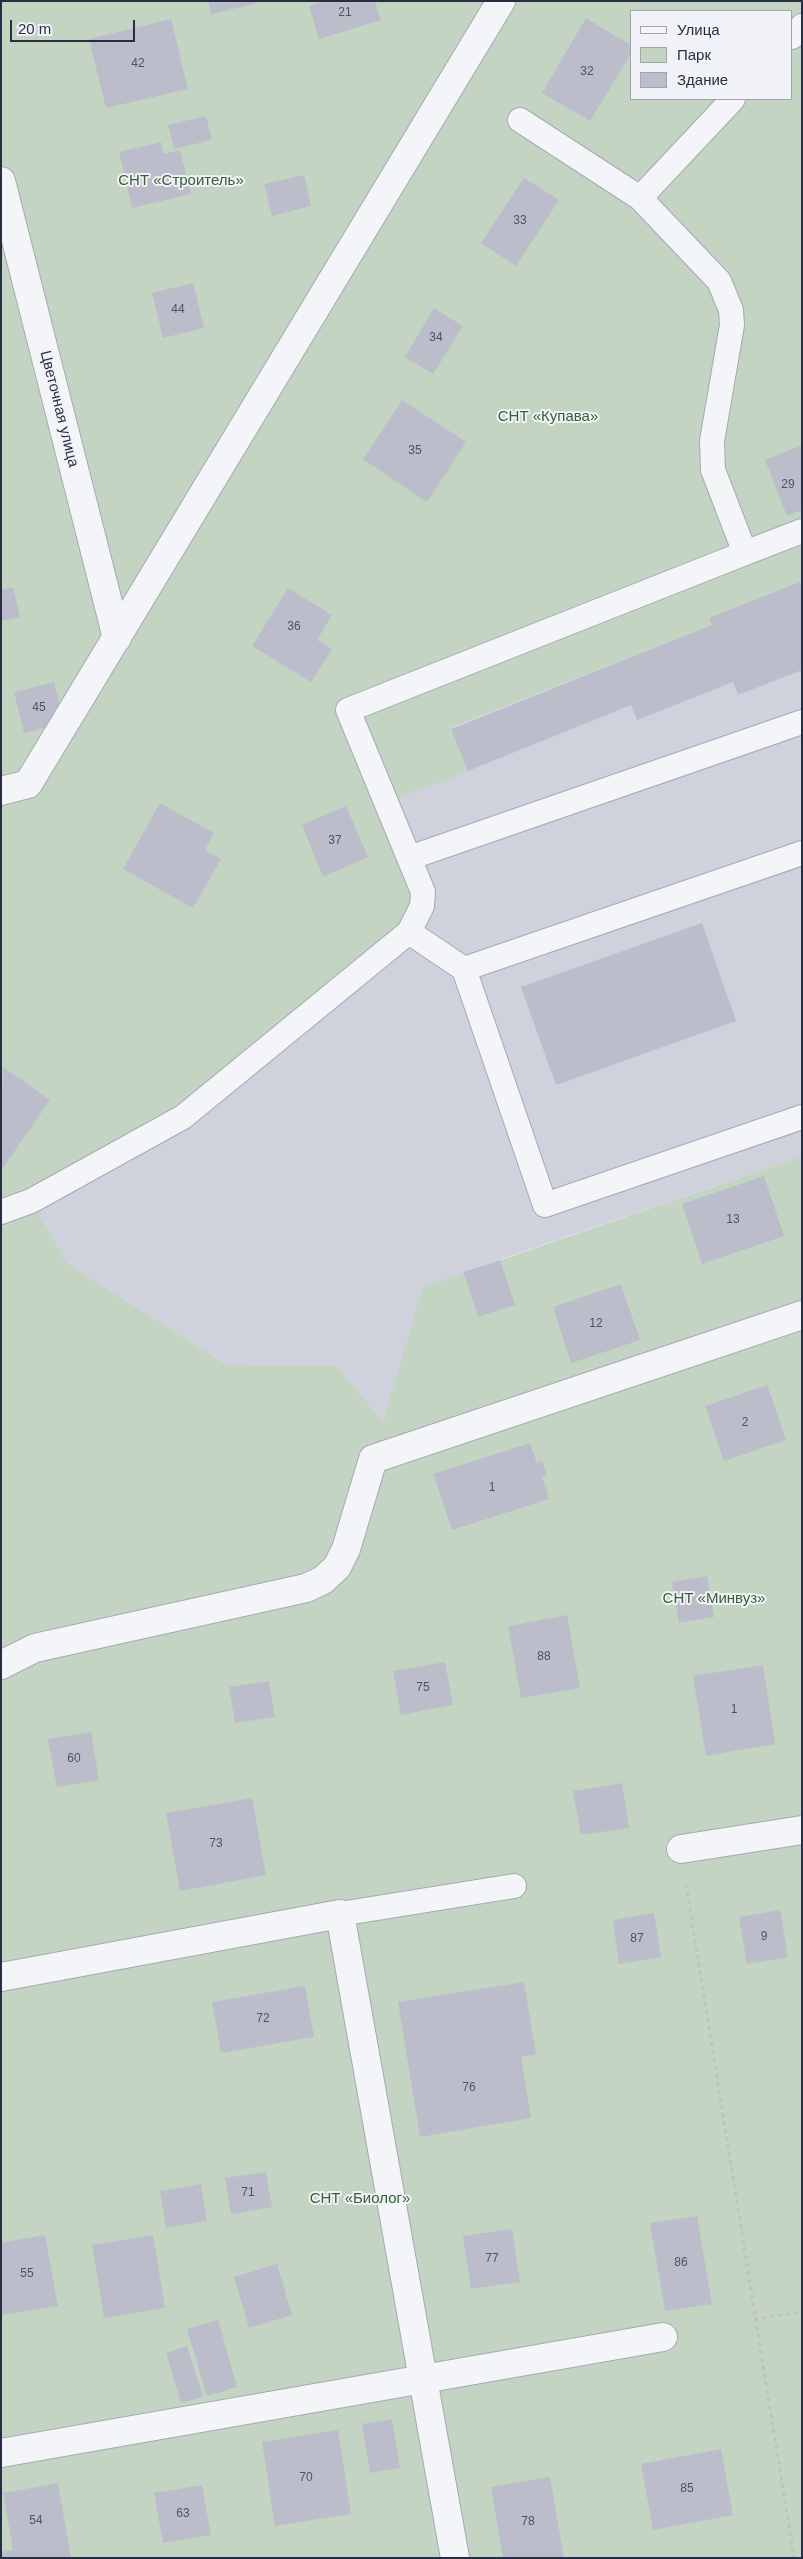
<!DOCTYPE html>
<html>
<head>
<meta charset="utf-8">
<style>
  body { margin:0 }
  #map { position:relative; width:803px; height:2559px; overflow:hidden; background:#e1e3ea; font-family:Helvetica,sans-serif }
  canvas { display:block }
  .frame { position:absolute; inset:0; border:2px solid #282e42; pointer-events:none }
  .legend { position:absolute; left:630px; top:10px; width:162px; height:90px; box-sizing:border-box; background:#f1f2f7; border:1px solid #a1a4af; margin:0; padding:6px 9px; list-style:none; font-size:15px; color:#282e42 }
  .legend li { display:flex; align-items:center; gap:10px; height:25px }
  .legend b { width:25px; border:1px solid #a1a4af }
  .scale { position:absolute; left:10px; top:20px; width:125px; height:22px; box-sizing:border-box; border:2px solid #282e42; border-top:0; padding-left:6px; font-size:15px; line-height:18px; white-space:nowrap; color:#282e42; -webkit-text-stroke:4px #f1f2f7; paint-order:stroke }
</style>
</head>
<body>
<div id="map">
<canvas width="803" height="2559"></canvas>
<div class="frame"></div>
<ul class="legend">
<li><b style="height:6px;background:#f4f5f8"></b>Улица</li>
<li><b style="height:14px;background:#c3d4c2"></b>Парк</li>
<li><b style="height:14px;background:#bbbeca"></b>Здание</li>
</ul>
<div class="scale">20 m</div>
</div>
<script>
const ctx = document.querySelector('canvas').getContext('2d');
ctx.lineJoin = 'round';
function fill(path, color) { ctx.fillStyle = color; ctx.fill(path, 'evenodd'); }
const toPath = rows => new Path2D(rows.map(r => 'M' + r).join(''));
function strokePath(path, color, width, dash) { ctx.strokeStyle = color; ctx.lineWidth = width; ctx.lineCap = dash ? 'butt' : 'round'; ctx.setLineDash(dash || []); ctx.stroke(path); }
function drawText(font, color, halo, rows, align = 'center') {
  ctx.font = font + ' Helvetica,sans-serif'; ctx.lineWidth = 4; ctx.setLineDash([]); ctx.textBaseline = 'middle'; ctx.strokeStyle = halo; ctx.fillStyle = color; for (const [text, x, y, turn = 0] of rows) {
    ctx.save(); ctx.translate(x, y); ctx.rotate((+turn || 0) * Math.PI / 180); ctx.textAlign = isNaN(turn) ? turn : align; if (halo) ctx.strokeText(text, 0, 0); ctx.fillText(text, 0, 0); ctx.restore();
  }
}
fill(toPath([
  [802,581,802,1156,463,1272,383,1423,337,1366,227,1365,68,1264,31,1201,386,803,467,771,451,729,711,625,709,618]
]), '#cfd2dc');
fill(toPath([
  [1,1,802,1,802,581,709,618,712,625,451,728,468,771,387,803,422,906,183,1117,31,1201,68,1264,227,1365,337,1366,383,1422,423,1287,802,1156,802,2558,1,2558],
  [632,11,792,11,792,99,632,99]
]), '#c3d4c2');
fill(toPath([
  [208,1,254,1,255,4,211,14],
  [325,1,375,1,381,20,319,39,309,6],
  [586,18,632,46,632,52,590,121,542,93],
  [171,19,188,89,106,108,89,39],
  [206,116,212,140,174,149,168,125],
  [161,142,164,154,180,150,191,194,132,208,119,152],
  [304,175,311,206,272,216,264,184],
  [524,178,559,200,516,266,481,243],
  [193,283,204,328,163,338,152,293],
  [434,308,463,326,433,374,405,357],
  [402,400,466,442,427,502,363,459],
  [802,445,802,510,787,516,765,460],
  [802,581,802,670,738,695,733,682,637,720,631,705,468,771,451,729,712,625,709,618],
  [13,587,20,617,1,621,1,590],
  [288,588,332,615,317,640,332,649,311,682,252,646],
  [54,682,64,723,24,733,14,692],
  [160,803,214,833,205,850,221,859,193,908,123,869],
  [346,806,368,857,323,877,302,825],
  [702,923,736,1021,556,1085,521,987],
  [3,1067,50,1100,3,1168,1,1167],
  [764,1176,784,1236,702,1264,682,1204],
  [500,1260,515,1305,478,1317,463,1272],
  [621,1284,640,1340,571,1363,553,1307],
  [767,1385,786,1440,724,1461,705,1406],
  [530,1443,537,1463,542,1461,547,1475,542,1477,549,1499,452,1530,433,1474],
  [707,1576,714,1617,679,1623,672,1582],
  [567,1615,580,1688,521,1698,508,1626],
  [445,1662,453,1705,401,1715,393,1671],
  [763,1665,775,1744,706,1756,693,1676],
  [269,1681,275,1717,235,1723,229,1687],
  [91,1732,99,1780,57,1787,48,1739],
  [622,1783,629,1828,581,1835,573,1791],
  [252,1798,266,1875,180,1891,166,1813],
  [780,1910,788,1957,747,1964,739,1917],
  [654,1913,661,1957,619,1964,613,1920],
  [524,1982,536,2054,521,2057,531,2118,420,2137,398,2002],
  [305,1986,314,2037,221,2053,212,2002],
  [266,2172,272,2207,231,2214,225,2178],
  [201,2184,207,2221,166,2228,160,2191],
  [697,2216,712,2304,665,2311,650,2223],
  [512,2229,520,2282,471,2289,463,2236],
  [45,2235,58,2306,1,2315,1,2243],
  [153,2235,165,2308,104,2318,92,2245],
  [277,2264,292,2315,249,2328,234,2277],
  [218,2320,237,2387,207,2396,187,2329],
  [187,2346,203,2397,181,2403,166,2353],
  [392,2419,400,2468,370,2473,362,2424],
  [338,2430,351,2514,275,2526,262,2442],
  [721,2449,733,2515,653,2530,641,2464],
  [550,2477,564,2558,503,2558,491,2487],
  [58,2483,71,2558,1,2558,1,2552,13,2550,3,2493],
  [202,2485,211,2535,163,2543,154,2493]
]), '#bbbeca');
const service = toPath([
  [792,37,802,26],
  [520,120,640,198,719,281,731,310,732,325,712,441,713,470,745,553,802,531],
  [640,198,733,99],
  [409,858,348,710,745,553],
  [409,932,464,969,545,1205,802,1117],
  [464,969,802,853],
  [1,1212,31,1201,183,1117,409,932,422,906,423,892,409,858,802,722],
  [340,1914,514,1886]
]);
const minor = toPath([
  [1,181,117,638],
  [1,791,28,784,501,1],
  [1,1665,35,1648,306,1588,323,1580,337,1567,346,1549,373,1459,802,1315],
  [681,1849,802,1830],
  [1,1977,340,1914,455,2558],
  [1,2453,663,2337]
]);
strokePath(service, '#a6a9b4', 26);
strokePath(minor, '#a6a9b4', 30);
strokePath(toPath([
  [686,1884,794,2558],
  [754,2319,802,2312]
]), '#bfc1c9', 3, [4, 4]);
strokePath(service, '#f4f5f8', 24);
strokePath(minor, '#f4f5f8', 28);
drawText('12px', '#4d5264', null, [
  ["21",345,13],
  ["42",138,64],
  ["32",587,72],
  ["33",520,221],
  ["44",178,310],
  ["34",436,338],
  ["35",415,451],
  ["29",788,485],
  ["36",294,627],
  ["45",39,708],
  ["37",335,841],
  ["13",733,1220],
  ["12",596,1324],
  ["2",745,1423],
  ["1",492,1488],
  ["88",544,1657],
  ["75",423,1688],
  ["1",734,1710],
  ["60",74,1759],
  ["73",216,1844],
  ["9",764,1937],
  ["87",637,1939],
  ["72",263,2019],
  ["76",469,2088],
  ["71",248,2193],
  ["77",492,2259],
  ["86",681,2263],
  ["55",27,2274],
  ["70",306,2478],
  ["85",687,2489],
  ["63",183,2514],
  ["54",36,2521],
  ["78",528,2522]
]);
drawText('15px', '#365f35', '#f1f2f7', [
  ["СНТ «Строитель»",181,181],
  ["СНТ «Купава»",548,417],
  ["СНТ «Минвуз»",714,1599],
  ["СНТ «Биолог»",360,2199]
]);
drawText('15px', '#282e42', '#f1f2f7', [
  ["Цветочная улица",59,409,76]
]);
</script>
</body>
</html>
